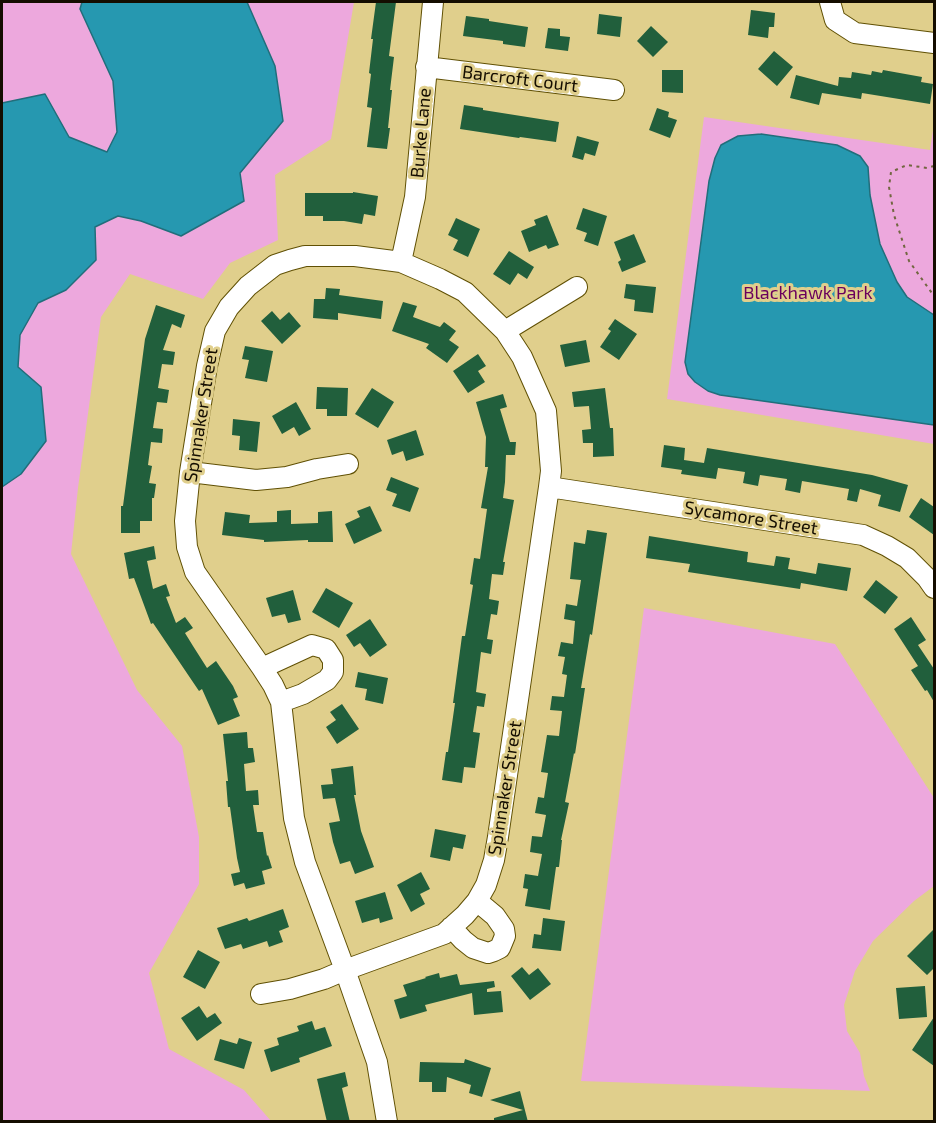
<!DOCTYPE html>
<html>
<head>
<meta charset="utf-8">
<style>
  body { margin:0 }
  #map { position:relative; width:936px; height:1123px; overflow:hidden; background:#e0cf8c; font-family:"Exo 2",sans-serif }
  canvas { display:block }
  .frame { position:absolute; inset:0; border:3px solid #140d00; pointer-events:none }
</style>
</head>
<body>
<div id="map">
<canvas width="936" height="1123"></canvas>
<div class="frame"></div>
</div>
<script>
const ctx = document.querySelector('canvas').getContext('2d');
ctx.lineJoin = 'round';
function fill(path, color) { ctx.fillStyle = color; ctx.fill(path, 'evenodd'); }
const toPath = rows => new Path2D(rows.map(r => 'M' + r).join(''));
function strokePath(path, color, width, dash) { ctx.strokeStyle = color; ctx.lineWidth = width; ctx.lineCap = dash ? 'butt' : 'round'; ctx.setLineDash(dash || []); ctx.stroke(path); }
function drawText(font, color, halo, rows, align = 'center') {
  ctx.font = font + ' "Exo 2",sans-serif'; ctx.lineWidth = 6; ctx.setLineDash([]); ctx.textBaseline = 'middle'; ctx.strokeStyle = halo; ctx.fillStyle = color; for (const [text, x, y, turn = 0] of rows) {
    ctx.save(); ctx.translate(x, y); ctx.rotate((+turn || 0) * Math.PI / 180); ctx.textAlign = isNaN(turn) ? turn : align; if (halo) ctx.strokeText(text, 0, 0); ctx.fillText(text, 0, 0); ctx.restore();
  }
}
fill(toPath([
  [2,2,354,2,331,139,275,175,278,240,230,263,203,299,130,274,101,317,78,488,71,554,137,690,182,746,199,837,199,884,149,973,169,1049,244,1090,271,1121,2,1122],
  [704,117,930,150,934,124,934,444,667,399],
  [644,608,835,644,934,798,934,886,914,901,873,941,855,971,844,1005,847,1031,860,1053,864,1076,870,1091,581,1081]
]), '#eda8dd');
const water = toPath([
  [82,2,247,2,275,66,283,121,240,173,244,201,181,236,141,221,118,216,95,227,96,260,66,290,38,303,20,335,18,367,41,387,46,441,21,474,2,487,2,103,45,94,69,137,107,152,117,132,113,81,80,9,82,2],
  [761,134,837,145,860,156,868,167,870,195,880,244,897,282,907,297,934,315,934,425,720,395,708,391,695,382,688,374,685,362,709,181,715,158,721,145,738,136,761,134]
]);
fill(water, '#2698b0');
strokePath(water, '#216e7b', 1.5);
fill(toPath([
  [376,2,396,2,389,56,394,57,390,90,392,90,388,128,390,128,387,149,367,147,372,108,367,107,371,74,369,73,373,39,371,39],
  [751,10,775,13,774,27,769,27,768,38,748,35],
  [599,14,622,17,620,37,597,34],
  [466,16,489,19,489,21,528,27,525,47,503,44,503,41,463,36],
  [651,26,668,42,653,57,637,41],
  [548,28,560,29,560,36,570,37,568,51,545,48],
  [774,51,793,67,777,86,758,69],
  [662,70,683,70,683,93,662,92],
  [883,70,922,77,921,82,933,84,930,104,862,93,861,99,822,93,819,105,790,98,796,75,838,86,839,77,851,78,852,72,871,75,872,71,882,73],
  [464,105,483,108,483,110,559,122,556,142,520,137,519,138,460,129],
  [657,108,669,112,668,117,677,120,670,138,649,130],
  [577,136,599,142,595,156,585,153,583,160,572,157],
  [353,192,378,196,375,216,364,214,362,224,344,221,323,221,323,216,305,216,305,193,353,193],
  [583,208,607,216,598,246,584,241,587,233,576,229],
  [547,215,559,245,548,249,546,245,529,252,521,231,536,225,534,220],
  [456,218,480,229,468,257,453,250,458,240,448,235],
  [634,234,646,262,622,272,618,262,621,260,614,242],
  [509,251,534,267,527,279,518,273,510,285,493,274],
  [626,284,656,287,653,313,634,311,635,300,624,298],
  [326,288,340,289,339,295,383,301,381,319,338,313,338,320,313,318,314,299,325,299],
  [403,302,417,306,413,317,440,327,444,322,456,331,449,340,459,347,447,363,426,348,429,344,392,331],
  [156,305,185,315,181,328,172,324,163,350,175,352,173,365,162,364,158,388,169,390,167,403,157,402,153,428,163,429,162,443,151,442,148,465,152,466,149,483,156,484,154,498,152,498,152,521,140,521,140,533,121,533,121,506,123,506,145,339],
  [272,311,280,320,289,312,301,326,282,344,261,321],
  [615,319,637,334,619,360,600,347,611,331,608,329],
  [586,340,590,362,565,367,560,345],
  [245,346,273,351,267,382,245,378,249,360,242,359],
  [478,354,486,366,478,371,485,382,468,393,453,371],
  [317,387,348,388,347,416,327,416,327,409,316,409],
  [372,388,394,402,378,428,355,414],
  [605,388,610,428,613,428,614,456,593,457,593,443,583,443,582,430,591,429,589,406,574,407,572,392],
  [503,394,507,407,500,409,510,442,516,442,515,455,506,455,505,482,503,498,514,500,503,562,505,562,503,575,492,574,489,599,499,601,497,615,491,614,487,639,493,640,491,654,481,652,476,692,486,694,484,707,477,706,473,732,480,733,475,768,464,767,462,783,442,780,446,752,448,752,455,703,453,703,462,636,465,636,473,585,470,584,474,558,480,559,487,509,481,508,488,467,485,467,486,437,476,402],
  [296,402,311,429,299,436,294,427,282,434,272,416],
  [233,419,260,422,257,452,239,450,240,436,232,435],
  [416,430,424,455,406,461,403,451,392,455,387,440],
  [664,445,685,448,684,460,704,463,707,448,872,475,908,485,900,512,878,506,881,495,860,489,857,502,847,500,849,489,802,481,800,493,785,490,787,479,760,475,758,486,743,483,745,472,718,468,716,479,681,474,682,470,661,467],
  [391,477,419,488,410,512,392,506,397,494,386,490],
  [921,498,934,507,934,535,909,517],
  [370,506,382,531,354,544,345,524,360,517,357,511],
  [291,510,291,524,318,523,318,512,332,511,333,542,308,542,308,540,264,542,264,540,222,535,225,512,250,515,249,523,277,522,277,511],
  [587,530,607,533,592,635,590,634,581,688,585,688,575,754,574,753,565,802,569,803,561,840,562,840,559,867,556,867,550,910,525,906,528,889,523,888,525,874,538,876,542,854,530,852,532,836,542,837,546,815,535,813,538,797,544,798,548,773,541,772,547,735,559,736,562,711,550,710,552,696,564,697,567,675,562,674,565,657,558,656,561,642,573,644,575,621,564,619,566,604,577,606,581,580,570,579,574,542,585,544],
  [649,536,748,552,747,562,774,566,776,556,790,558,788,569,816,574,818,563,851,568,847,591,801,583,800,589,688,572,690,564,646,558],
  [154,546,156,559,147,561,153,589,166,584,170,596,166,597,176,623,185,617,193,628,185,633,193,646,207,668,216,661,233,686,238,697,233,699,240,716,218,725,202,689,199,691,153,623,151,624,134,578,129,579,124,553],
  [876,580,898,597,885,614,863,597],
  [326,588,353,603,339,628,312,612],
  [293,590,301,620,288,623,285,614,272,617,266,598],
  [911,617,926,640,918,645,934,669,934,702,927,690,925,691,911,670,918,666,894,629],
  [370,619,387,645,370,657,360,643,354,647,346,635],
  [358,672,388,678,383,704,365,700,367,689,355,687],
  [342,704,359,729,337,744,326,727,336,720,330,712],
  [247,732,248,748,253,748,255,762,244,764,246,791,258,790,259,805,253,805,257,832,263,832,267,856,268,855,272,868,262,871,265,884,246,889,244,883,234,886,231,874,240,872,237,858,230,807,228,807,226,781,228,781,223,734],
  [353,766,356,795,354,795,361,831,374,867,355,874,350,861,340,864,333,842,329,823,340,821,335,798,323,799,321,785,333,784,331,769],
  [435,829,466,835,463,849,453,847,450,861,430,857],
  [421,872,430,889,420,894,425,904,411,912,397,885],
  [385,892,393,919,380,923,379,918,362,923,355,901],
  [283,909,289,927,279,931,283,942,269,947,267,941,243,949,241,944,225,949,217,928,247,918,249,921],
  [543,918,565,921,561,951,532,948,534,934,541,935],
  [934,929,934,968,927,975,907,956],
  [198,950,220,962,205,989,183,977],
  [522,967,529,975,538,968,551,984,530,1000,511,976],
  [439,973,440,978,457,974,460,985,494,981,495,987,487,989,487,992,501,991,503,1012,474,1015,472,993,425,1005,427,1011,400,1019,394,1000,407,996,403,985,426,978,425,977],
  [925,986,927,1017,899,1019,896,988],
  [199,1006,207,1018,215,1013,222,1023,197,1041,181,1018],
  [934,1017,934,1066,912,1050],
  [312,1021,315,1030,325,1027,332,1046,299,1058,300,1062,271,1072,264,1050,279,1045,277,1038,299,1031,297,1026],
  [239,1038,252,1042,244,1069,214,1060,220,1039,237,1044],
  [465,1059,491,1068,482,1097,469,1093,471,1085,447,1077,446,1092,432,1092,432,1082,419,1082,420,1062,464,1063],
  [345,1072,348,1086,342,1088,350,1122,327,1122,317,1079],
  [520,1091,528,1122,494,1122,494,1118,523,1110,490,1100]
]), '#215f3c');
const minor = toPath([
  [830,2,835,20,855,33,934,43],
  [426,67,614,90],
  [401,262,415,197,433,2],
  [505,331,577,287],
  [190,472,256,480,287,477,317,469,348,464],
  [549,487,863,535,887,546,907,558,927,578,934,588],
  [262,668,312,645,326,649,333,660,333,672,327,680,303,694,281,702],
  [451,927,463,940,473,948,488,953,494,951,500,948,505,936,504,929,495,916,477,901],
  [261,994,290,989,324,979,345,970,444,934,465,915,477,901,486,885,494,860,498,837,549,487,551,471,546,411,522,357,505,331,465,292,440,279,401,262,355,256,305,256,290,260,275,265,248,286,229,307,215,331,207,366,190,472,185,521,187,547,195,572,262,668,273,685,281,702,294,818,305,862,345,970,377,1062,387,1122]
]);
strokePath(minor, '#605004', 22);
strokePath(toPath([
  [934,166,927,168,907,165,891,172,889,187,894,215,909,261,934,296]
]), '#726640', 2, [3, 4.5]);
strokePath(minor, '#fff', 20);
drawText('18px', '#140d00', '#e0cf8c', [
  ["Barcroft Court",520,79,7],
  ["Burke Lane",421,133,-85],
  ["Spinnaker Street",201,415,-81],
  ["Sycamore Street",751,518,9],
  ["Spinnaker Street",505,788,-81]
]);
drawText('18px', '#6a005d', '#e0cf8c', [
  ["Blackhawk Park",808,293]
]);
</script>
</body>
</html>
